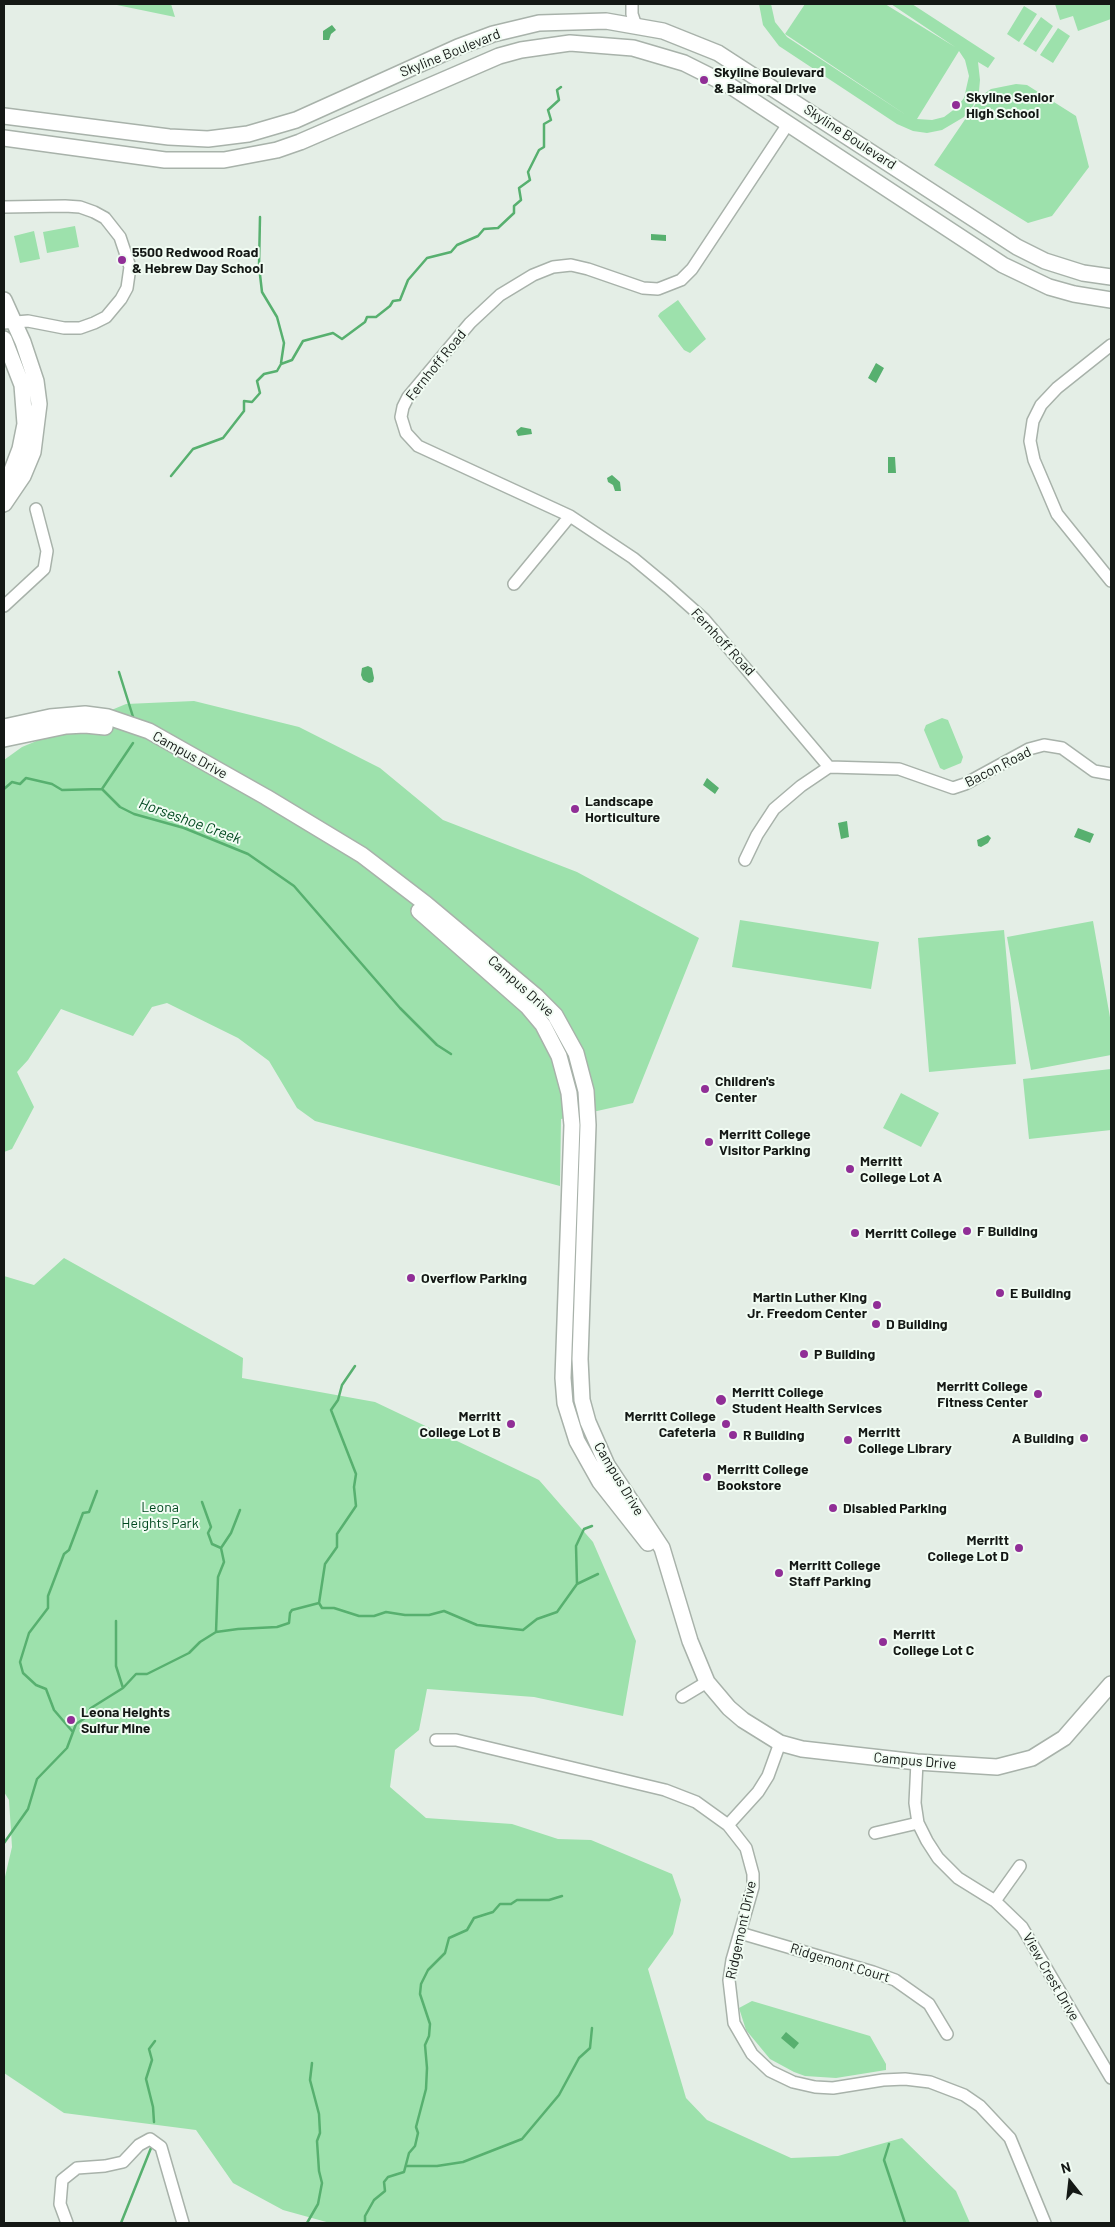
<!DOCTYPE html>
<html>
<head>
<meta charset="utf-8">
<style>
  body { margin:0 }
  #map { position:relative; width:1115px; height:2227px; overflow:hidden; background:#e4eee6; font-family:Barlow,sans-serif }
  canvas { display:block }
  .frame { position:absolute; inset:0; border:5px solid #141815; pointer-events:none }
  .north { position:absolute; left:1045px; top:2157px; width:50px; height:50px; -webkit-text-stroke:4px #f1fcf3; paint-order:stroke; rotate:344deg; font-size:14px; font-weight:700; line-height:20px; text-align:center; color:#141815 }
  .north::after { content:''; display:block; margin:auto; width:18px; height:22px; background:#141815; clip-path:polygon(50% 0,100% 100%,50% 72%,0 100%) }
</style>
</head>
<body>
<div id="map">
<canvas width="1115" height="2227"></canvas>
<div class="frame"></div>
<div class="north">N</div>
</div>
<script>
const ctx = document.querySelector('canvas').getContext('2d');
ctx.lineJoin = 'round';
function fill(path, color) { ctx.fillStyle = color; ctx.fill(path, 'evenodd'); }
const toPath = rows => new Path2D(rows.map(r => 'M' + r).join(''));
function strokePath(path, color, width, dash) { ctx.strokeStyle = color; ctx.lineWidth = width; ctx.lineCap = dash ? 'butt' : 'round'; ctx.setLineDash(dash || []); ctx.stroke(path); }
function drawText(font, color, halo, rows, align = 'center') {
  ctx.font = font + ' Barlow,sans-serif'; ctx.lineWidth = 4; ctx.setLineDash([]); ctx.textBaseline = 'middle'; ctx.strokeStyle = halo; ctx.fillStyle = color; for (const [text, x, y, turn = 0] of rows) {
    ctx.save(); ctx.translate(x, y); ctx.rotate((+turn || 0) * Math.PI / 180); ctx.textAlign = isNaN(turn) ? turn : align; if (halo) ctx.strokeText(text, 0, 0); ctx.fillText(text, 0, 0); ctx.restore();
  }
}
fill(toPath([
  [112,4,171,4,175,17],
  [759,4,771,4,775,22,787,37,906,115,785,34,805,4,885,4,955,47,891,4,912,4,995,58,988,68,978,62,980,80,979,91,973,106,964,117,942,130,927,133,913,131,897,124,779,46,763,25],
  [959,51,965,60,969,76,964,98,956,108,944,117,932,120,917,119],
  [1055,4,1111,4,1111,19,1078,31,1073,16,1060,20],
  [1024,6,1037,14,1019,42,1007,34],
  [1041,17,1053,26,1036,52,1023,44],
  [1058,28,1070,36,1053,63,1040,55],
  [1016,84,1027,85,1076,116,1089,167,1052,216,1028,223,934,165,981,96,991,89],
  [75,226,79,247,47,253,43,232],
  [34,231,40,259,20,263,14,236],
  [678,300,706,339,690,353,684,350,658,316,660,313],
  [194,701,299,727,380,768,443,820,577,872,699,938,633,1103,561,1119,560,1186,315,1121,297,1108,269,1061,238,1038,167,1003,152,1007,133,1036,61,1009,28,1060,17,1072,34,1107,12,1149,4,1152,4,760,22,747,126,704],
  [942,718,948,720,963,757,961,763,944,770,940,768,924,730,926,725],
  [740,920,879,942,871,989,732,967],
  [1093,921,1111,1023,1111,1055,1031,1070,1007,937],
  [1004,930,1016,1064,929,1072,918,938],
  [1111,1069,1111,1130,1029,1139,1023,1079],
  [901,1093,939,1113,921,1147,883,1128],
  [64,1258,243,1358,242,1378,375,1402,539,1480,593,1542,636,1641,623,1716,534,1697,427,1689,419,1730,395,1750,390,1787,426,1818,512,1824,558,1839,591,1840,672,1874,681,1900,673,1934,648,1969,686,2098,707,2120,791,2158,838,2156,902,2138,956,2191,970,2223,330,2223,283,2210,233,2183,196,2130,64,2113,4,2073,4,1881,12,1847,9,1800,4,1792,4,1276,34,1285],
  [752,2001,870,2036,886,2064,886,2070,836,2078,805,2076,794,2072,770,2059,746,2030,739,2008]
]), '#9de1ac');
fill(toPath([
  [332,25,336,30,331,34,329,40,323,40,323,31],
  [651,234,666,235,666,241,651,240],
  [876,363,884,368,876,383,868,378],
  [521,427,531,429,532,434,518,436,516,431],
  [888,457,895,457,896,473,888,473],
  [612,475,620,482,621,491,615,491,613,485,608,482,607,478],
  [368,666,372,668,374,678,373,682,369,683,363,680,361,675,362,668],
  [707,778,719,788,715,794,703,785],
  [847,821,849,837,841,839,838,823],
  [1078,828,1094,834,1090,843,1074,837],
  [988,835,991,838,988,843,981,847,978,846,977,840],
  [786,2032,799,2043,794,2049,781,2038]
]), '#57b06f');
strokePath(toPath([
  [260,217,259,266,262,292,277,317,284,343,281,363],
  [171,476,193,449,223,438,244,411,244,401,252,402,260,393,257,381,264,374,277,371,281,364,292,360,303,341,333,333,342,339,365,322,367,317,376,317,390,306,393,301,400,300,408,280,427,258,451,252,457,245,478,236,484,229,498,228,514,213,514,206,521,200,519,188,530,180,528,172,539,150,544,147,544,124,551,120,548,110,559,100,557,90,561,87],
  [119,672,134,720],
  [4,789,12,782,20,784,26,778,52,784,62,790,102,789,120,807,134,814,184,828,248,854,294,886,400,1008,437,1045,451,1054],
  [102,789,133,743],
  [202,1502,211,1527,208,1533,212,1544,221,1548,224,1562,218,1577,216,1632],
  [221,1548,231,1533,240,1510],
  [577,1584,576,1546,584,1529,592,1526],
  [319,1603,325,1564,337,1547,337,1534,356,1506,354,1487,356,1474,331,1410,338,1400,342,1385,355,1366],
  [116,1621,116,1666,123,1688],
  [72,1731,54,1710,46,1689,36,1685,23,1673,20,1662,29,1633,48,1608,48,1596,64,1554,69,1550,83,1513,89,1512,97,1491],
  [4,1843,28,1809,37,1779,67,1748,76,1724,85,1718,91,1708,123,1688,136,1674,147,1674,189,1653,200,1642,216,1632,238,1629,277,1627,289,1623,290,1613,292,1610,319,1603,322,1608,334,1608,359,1616,374,1616,386,1612,405,1615,429,1615,444,1611,477,1625,523,1630,537,1619,557,1612,577,1584,598,1574],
  [154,2122,153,2107,146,2079,152,2060,149,2049,155,2041],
  [889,2144,884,2160,905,2223],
  [407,2166,437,2166,463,2162,522,2139,559,2095,579,2058,590,2048,592,2028],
  [121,2223,151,2148],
  [307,2223,318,2204,322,2183,319,2171,317,2141,320,2133,319,2114,310,2080,312,2063],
  [365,2223,365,2216,374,2200,385,2191,384,2182,388,2177,404,2172,409,2153,415,2146,418,2133,416,2127,426,2089,427,2068,425,2045,429,2036,430,2024,420,1994,421,1984,428,1970,445,1953,449,1938,467,1930,474,1918,493,1912,500,1904,511,1904,517,1900,549,1900,562,1896]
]), '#57b06f', 2.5);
const street = toPath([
  [632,4,632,14,636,26],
  [788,124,692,269,681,280,658,289,643,288,588,269,571,265,553,267,533,275,500,295,470,323,408,397,403,407,401,417,406,433,418,446,570,516,633,558,668,587,704,619,829,767],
  [4,207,65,206,80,207,94,212,105,218,120,237,130,267,127,288,121,299,106,317,94,323,80,328,64,328,28,321,4,323],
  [1111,345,1057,388,1041,405,1033,421,1030,441,1034,460,1057,514,1111,581],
  [514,584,570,516],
  [4,606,44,569,47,551,36,509],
  [745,860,757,835,774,809,801,786,829,767,899,769,953,788,965,784,1029,749,1044,745,1062,748,1094,771,1111,774],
  [682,1697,707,1682],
  [436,1740,456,1740,665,1790,696,1802,728,1825,746,1848,753,1874,753,1887,732,1960,729,1980,734,2023,752,2054,770,2071,793,2082,815,2087,833,2088,883,2080,905,2079,930,2082,964,2095,980,2106,1010,2138,1045,2223],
  [917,1762,915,1803,918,1823,927,1841,938,1858,958,1878,995,1901,1022,1927,1111,2078],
  [728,1825,758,1792,768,1776,780,1743],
  [875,1833,918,1823],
  [995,1901,1020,1866],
  [740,1933,873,1972,895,1980,929,2004,947,2034],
  [67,2223,60,2204,62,2180,77,2168,105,2166,123,2162,139,2145,150,2139,161,2147,183,2223]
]);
const secondary = toPath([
  [4,116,169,137,208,139,248,134,296,120,458,47,493,34,539,23,606,21,663,31,718,53,1017,247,1045,261,1083,273,1111,277],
  [4,138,165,160,224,160,277,150,300,142,499,56,521,50,570,43,633,48,684,63,732,87,1003,265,1049,287,1074,294,1111,300],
  [4,300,23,342,36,381,39,404,33,452,23,476,4,504],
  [4,339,22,385,25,424,20,449,12,470,4,484],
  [4,727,50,717,85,714,108,717,149,731,266,797,362,855,426,904,537,997,555,1015,576,1053,586,1091,588,1125,580,1359,582,1400,588,1422,607,1465,662,1548,690,1641,707,1682,729,1708,743,1720,780,1743,802,1749,917,1762,997,1767,1032,1758,1064,1738,1111,1684],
  [4,739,66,726,85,725,105,727],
  [419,911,527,1006,543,1025,559,1056,569,1093,572,1125,563,1378,565,1403,577,1441,600,1482,648,1543]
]);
strokePath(street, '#a8b2aa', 14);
strokePath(secondary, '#a8b2aa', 18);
strokePath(street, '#fff', 11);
strokePath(secondary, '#fff', 15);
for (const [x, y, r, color] of [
  [704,80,5,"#902e96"],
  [956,105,5,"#902e96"],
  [122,260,5,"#902e96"],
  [575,809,5,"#902e96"],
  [705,1089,5,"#902e96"],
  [709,1142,5,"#902e96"],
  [850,1169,5,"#902e96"],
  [967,1231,5,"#902e96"],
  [855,1233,5,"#902e96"],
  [411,1278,5,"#902e96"],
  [1000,1293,5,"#902e96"],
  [877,1305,5,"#902e96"],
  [876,1324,5,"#902e96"],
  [804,1354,5,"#902e96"],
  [1038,1394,5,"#902e96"],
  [721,1400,6,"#902e96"],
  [511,1424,5,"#902e96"],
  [726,1424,5,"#902e96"],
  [733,1435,5,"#902e96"],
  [1084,1438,5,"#902e96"],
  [848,1440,5,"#902e96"],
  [707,1477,5,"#902e96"],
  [833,1508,5,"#902e96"],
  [1019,1548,5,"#902e96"],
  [779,1573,5,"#902e96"],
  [883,1642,5,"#902e96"],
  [71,1720,5,"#902e96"]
]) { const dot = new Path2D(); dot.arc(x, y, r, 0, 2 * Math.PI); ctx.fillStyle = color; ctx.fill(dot); strokePath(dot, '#f1fcf3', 2); }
drawText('14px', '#141815', '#f1fcf3', [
  ["Skyline Boulevard",450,53,-22],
  ["Skyline Boulevard",850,137,33],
  ["Fernhoff Road",436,365,-51],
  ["Fernhoff Road",723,642,47],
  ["Campus Drive",190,755,29],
  ["Bacon Road",998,767,-27],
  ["Campus Drive",521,986,42],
  ["Campus Drive",619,1479,59],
  ["Campus Drive",915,1761,5],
  ["Ridgemont Drive",741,1930,-78],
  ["Ridgemont Court",840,1963,17],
  ["View Crest Drive",1051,1977,60]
]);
drawText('bold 14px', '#141815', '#f1fcf3', [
  ["Skyline Boulevard",714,72],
  ["& Balmoral Drive",714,88],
  ["Skyline Senior",966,97],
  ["High School",966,113],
  ["5500 Redwood Road",132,252],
  ["& Hebrew Day School",132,268],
  ["Landscape",585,801],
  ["Horticulture",585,817],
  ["Children's",715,1081],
  ["Center",715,1097],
  ["Merritt College",719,1134],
  ["Visitor Parking",719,1150],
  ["Merritt",860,1161],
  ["College Lot A",860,1177],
  ["F Building",977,1231],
  ["Merritt College",865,1233],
  ["Overflow Parking",421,1278],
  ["E Building",1010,1293],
  ["Martin Luther King",867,1297,"right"],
  ["Jr. Freedom Center",867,1313,"right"],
  ["D Building",886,1324],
  ["P Building",814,1354],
  ["Merritt College",1028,1386,"right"],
  ["Fitness Center",1028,1402,"right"],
  ["Merritt College",732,1392],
  ["Student Health Services",732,1408],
  ["Merritt",501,1416,"right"],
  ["College Lot B",501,1432,"right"],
  ["Merritt College",716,1416,"right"],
  ["Cafeteria",716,1432,"right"],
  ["Merritt",858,1432],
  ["College Library",858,1448],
  ["R Building",743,1435],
  ["A Building",1074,1438,"right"],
  ["Merritt College",717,1469],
  ["Bookstore",717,1485],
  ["Disabled Parking",843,1508],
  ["Merritt",1009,1540,"right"],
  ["College Lot D",1009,1556,"right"],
  ["Merritt College",789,1565],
  ["Staff Parking",789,1581],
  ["Merritt",893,1634],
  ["College Lot C",893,1650],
  ["Leona Heights",81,1712],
  ["Sulfur Mine",81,1728]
], 'left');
drawText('14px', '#00481f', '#f1fcf3', [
  ["Leona",160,1507],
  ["Heights Park",160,1523]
]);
drawText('italic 15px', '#00481f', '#f1fcf3', [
  ["Horseshoe Creek",190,821,20]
]);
</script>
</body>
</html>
